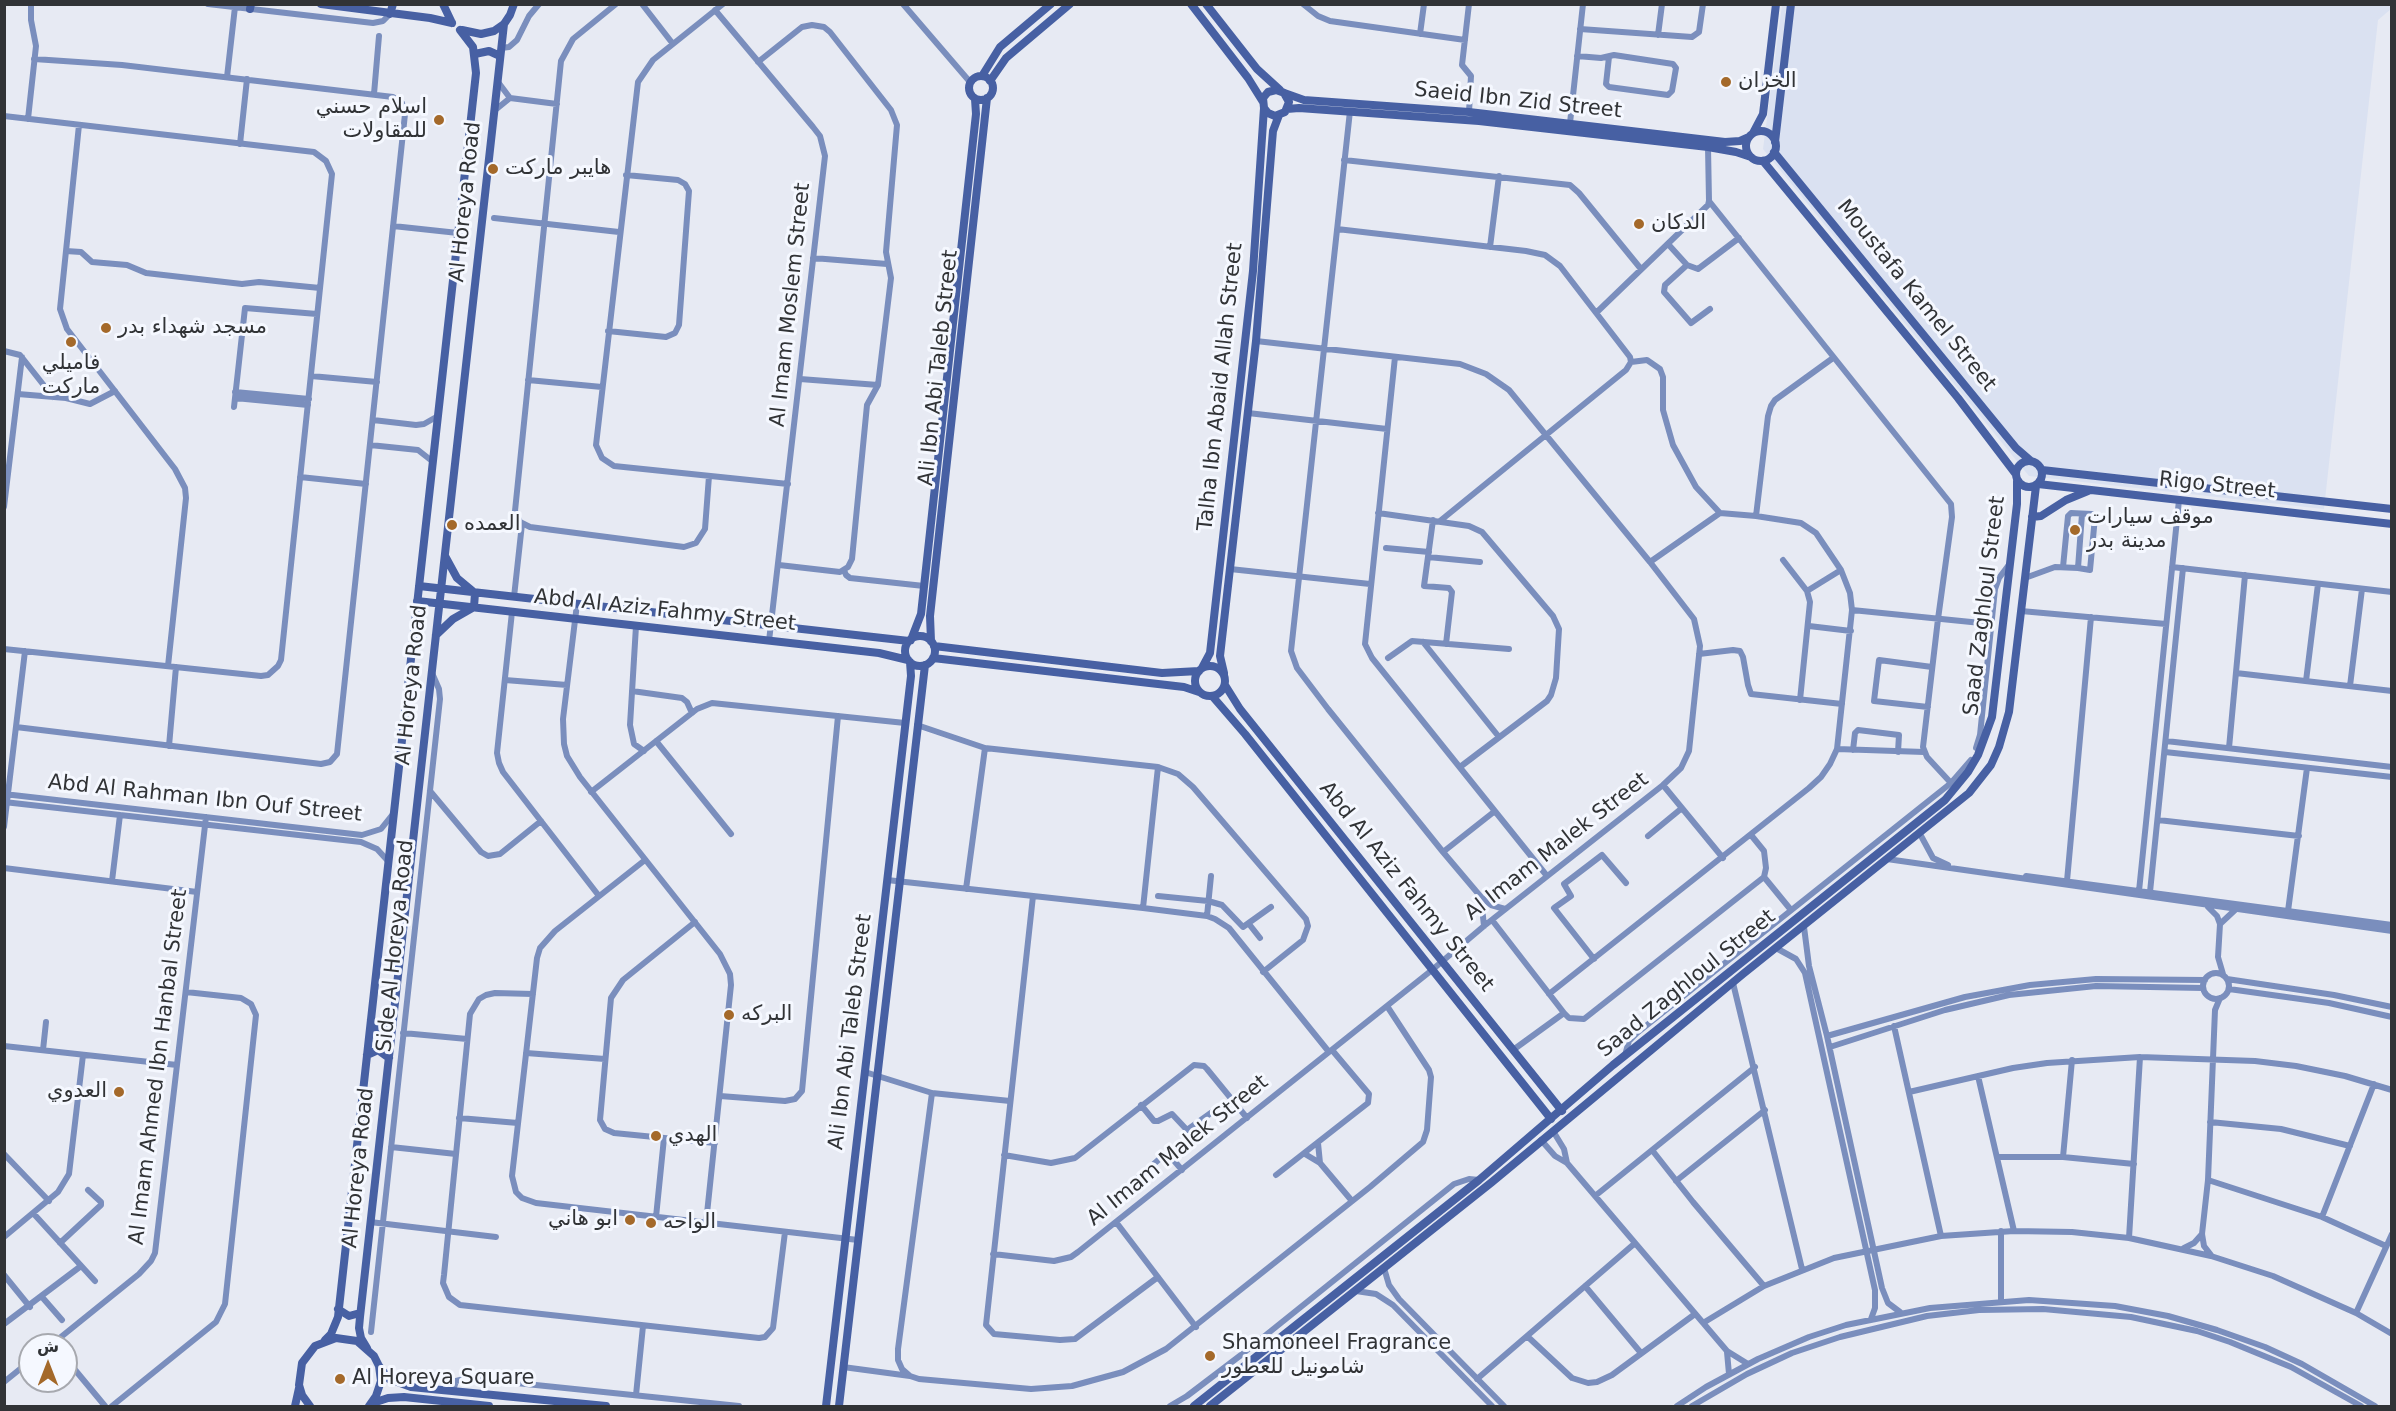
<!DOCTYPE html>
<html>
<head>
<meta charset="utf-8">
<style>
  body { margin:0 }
  #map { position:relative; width:2396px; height:1411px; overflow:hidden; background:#e7eaf3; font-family:"DejaVu Sans","Noto Sans Arabic",sans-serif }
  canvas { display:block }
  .frame { position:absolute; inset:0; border:6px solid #313336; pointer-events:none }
  .north { position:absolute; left:18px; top:1333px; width:60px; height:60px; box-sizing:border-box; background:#f5f8ff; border:2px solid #a7a9af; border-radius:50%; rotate:0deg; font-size:16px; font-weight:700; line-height:24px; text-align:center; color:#313336 }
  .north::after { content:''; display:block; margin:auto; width:21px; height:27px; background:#a4692a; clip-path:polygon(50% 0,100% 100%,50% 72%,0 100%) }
</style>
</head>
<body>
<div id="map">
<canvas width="2396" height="1411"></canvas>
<div class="frame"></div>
<div class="north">ش</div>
</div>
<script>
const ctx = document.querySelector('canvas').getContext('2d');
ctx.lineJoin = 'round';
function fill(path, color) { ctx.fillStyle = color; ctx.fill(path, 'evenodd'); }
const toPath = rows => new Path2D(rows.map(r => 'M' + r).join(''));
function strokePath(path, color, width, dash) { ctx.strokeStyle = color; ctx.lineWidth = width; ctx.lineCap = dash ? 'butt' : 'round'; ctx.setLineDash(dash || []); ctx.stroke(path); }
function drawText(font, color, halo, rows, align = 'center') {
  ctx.font = font + ' "DejaVu Sans","Noto Sans Arabic",sans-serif'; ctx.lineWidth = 6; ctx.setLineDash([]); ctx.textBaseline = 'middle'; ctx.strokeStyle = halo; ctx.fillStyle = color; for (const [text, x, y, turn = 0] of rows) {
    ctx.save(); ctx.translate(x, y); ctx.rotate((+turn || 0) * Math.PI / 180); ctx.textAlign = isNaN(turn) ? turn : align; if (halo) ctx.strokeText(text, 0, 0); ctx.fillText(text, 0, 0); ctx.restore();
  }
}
fill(toPath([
  [1782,5,2391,5,2391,9,2378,20,2324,509,2029,476,1763,149]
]), '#dae1f1');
strokePath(toPath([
  [208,4,373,23,383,21,390,14],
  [616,4,573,39,561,61,515,511,520,522,530,527,684,547,696,543,705,529,709,476],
  [642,4,673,44],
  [723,4,653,60,638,82,596,445,602,458,614,466,788,484],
  [903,4,970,82],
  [1303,4,1318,16,1330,21,1465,40],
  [715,10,813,127,820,136,825,156,769,641],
  [1580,29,1692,37,1699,32,1703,4],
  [1420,34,1424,4],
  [1658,35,1662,4],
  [501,48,509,47,517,40,529,16,539,4],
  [1577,56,1601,58,1614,55,1673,64,1676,68,1672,91,1668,95,1609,87,1606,84,1609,57],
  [758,62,802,27,812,25,824,27,830,32,891,110,897,125,886,252,891,278,878,385,867,405,852,559,848,567,840,572,779,565],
  [227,77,235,7],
  [498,82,510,98],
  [374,94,379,36],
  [494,111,510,98,557,104],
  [1350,111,1291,651,1297,668,1328,709,1443,852,1481,897,1491,905,1505,909],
  [1469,112,1471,76,1462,65,1469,4],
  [4,116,314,152,326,161,332,174,281,660,278,666,268,675,261,676,4,649],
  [28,119,36,46,31,20,31,4],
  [1570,123,1583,4],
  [79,125,60,309,67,329,175,469,185,488,186,498,168,666],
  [240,144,247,79],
  [1344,160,1570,185,1579,193,1641,269],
  [1709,201,1951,504,1952,517,1938,619,1923,747,1927,757,1951,783],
  [494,218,619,232],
  [393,226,458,233],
  [1337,229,1526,251,1545,255,1560,266,1630,357,1631,362,1626,370,1440,521],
  [1668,244,1687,265,1698,269,1739,238],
  [1490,247,1499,176],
  [66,251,81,252,92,262,127,265,146,273,242,284,259,282,320,288],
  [813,258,887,264],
  [1687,265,1665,285,1664,292,1691,323,1710,309],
  [1597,312,1708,205,1709,201,1708,147],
  [608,331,666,337,675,333,679,325,689,191,685,184,678,180,626,175],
  [4,351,20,355,53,397],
  [1395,357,1365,644,1372,658,1547,876],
  [1631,362,1647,360,1660,369,1663,377,1663,410,1673,445,1696,487,1720,513],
  [311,376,377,382],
  [800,379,878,385],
  [528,380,602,387],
  [235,392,309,399],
  [18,394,66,398,90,404,115,391],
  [235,398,308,405],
  [234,407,245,308,317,314],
  [1248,413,1387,429],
  [373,420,416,425,424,424,438,416],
  [370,445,418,450,432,461],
  [300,477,366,484],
  [4,507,22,357],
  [1378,513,1469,526,1482,532,1553,616,1559,629,1556,678,1551,695,1547,701,1460,767],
  [1756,516,1768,416,1771,406,1775,400,1833,358],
  [1433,520,1424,586,1449,588,1452,592,1446,644],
  [1386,548,1429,552],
  [1428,557,1480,562],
  [1783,560,1807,591,1810,602,1800,700],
  [2063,567,2068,516,2071,513,2092,514,2095,517,2090,570,2078,568],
  [2172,567,2392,592],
  [1230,569,1370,584],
  [844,570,846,575,850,578,924,586],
  [2025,578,2055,567,2078,568,2082,514],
  [1807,591,1841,570],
  [514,597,522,524],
  [577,604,563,719,564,744,567,756,580,777,720,954,730,974,731,985,706,1223],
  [1852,610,1991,624],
  [2021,611,2166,624],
  [512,612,497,753,499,763,503,772,599,896],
  [636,626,630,725,634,744,644,751],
  [1809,626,1851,631],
  [1423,642,1499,737],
  [1699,654,1733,650,1740,651,1743,657,1748,685,1751,694,1842,704],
  [1388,658,1412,641,1509,649],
  [2236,673,2392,691],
  [505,680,567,685],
  [2306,681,2318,584],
  [2350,686,2362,589],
  [632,691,682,698,687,702,692,713],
  [1928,707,1874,701,1879,660,1932,667],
  [917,725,985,748,1158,767,1178,774,1193,787,1306,919,1308,926,1303,940,1263,972],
  [16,727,321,764,330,762,337,754,405,114,402,103,393,97,122,65,34,59],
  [656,741,731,834],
  [2166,741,2392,767],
  [169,746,176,667],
  [1976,748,1980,735,1995,589,1999,578,2008,566],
  [2229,748,2245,575],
  [1837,749,1924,752],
  [1853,750,1855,733,1858,730,1899,735,1898,752],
  [2165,752,2392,777],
  [1663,785,1723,858],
  [430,791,481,852,488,856,500,854,541,821],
  [591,792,697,709,712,703,905,723],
  [4,794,362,835,381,829,393,814],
  [4,802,361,842,377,849,388,861],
  [2158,820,2299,836],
  [4,827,25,651],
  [1920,834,1933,858,1948,865],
  [1648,836,1682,808],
  [1443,852,1495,811],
  [1887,859,2392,931],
  [645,860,555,931,540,948,537,958,512,1176,516,1192,522,1198,536,1203,858,1240],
  [4,868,197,892],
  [2026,876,2392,925],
  [1764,877,1791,910],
  [887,880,1143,908,1207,916,1215,919,1229,928,1329,1052],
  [112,881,120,815],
  [2067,881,2091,617],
  [966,889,985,748],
  [2139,891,2179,500],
  [2150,892,2183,568],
  [1033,896,986,1325,994,1334,1060,1340,1075,1339,1158,1277],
  [1158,896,1208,901,1222,905,1243,927,1271,907],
  [1481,898,1484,926],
  [2208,907,2217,916,2220,924,2218,957,2223,974],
  [1143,908,1158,767],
  [2288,911,2307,768],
  [1207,916,1211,876],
  [1492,920,1564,1013,1569,1018,1584,1019,1764,877,1766,868,1764,851,1751,835],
  [695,922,623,980,611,998,600,1120,605,1129,614,1133,715,1143],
  [1249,924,1260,938],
  [2220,924,2235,910],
  [1804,927,1809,966,1827,1036,1882,1288,1888,1303,1900,1312],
  [1776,948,1796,959,1805,973,1875,1290,1875,1308,1871,1319],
  [1594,959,1554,908,1571,896,1564,884,1602,855,1626,883],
  '2203 986a13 13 0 1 1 26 0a13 13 0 1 1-26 0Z',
  [2227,979,2334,995,2392,1007],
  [1733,983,1802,1269],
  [2229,989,2329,1003,2392,1017],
  [533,994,495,993,486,995,479,999,470,1014,444,1275,443,1283,449,1297,460,1305,759,1338,765,1337,773,1328,785,1232],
  [1549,994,1809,788,1821,777,1830,764,1837,749,1852,610,1850,593,1841,570,1816,533,1801,523,1756,516,1720,513,1650,562],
  [1894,1026,1941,1236],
  [403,1033,467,1039],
  [1827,1036,1965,997,2030,985,2096,979,2205,980],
  [4,1046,177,1065],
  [1830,1047,1945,1010,2009,995,2096,986,2203,988],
  [43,1050,46,1022],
  [1513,1050,1564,1013],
  [526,1053,605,1059],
  [1625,1055,1629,1041,1637,1033,1951,783,1971,760],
  [865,1072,932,1093,1010,1101],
  [1978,1076,2014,1231],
  [1909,1092,2013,1068,2047,1063,2140,1057,2255,1061,2296,1066,2345,1076,2392,1090],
  [932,1093,898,1349,898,1360,902,1369,910,1376,919,1379,1031,1389,1072,1386,1123,1372,1166,1349,1370,1187,1423,1142,1427,1130,1431,1077,1429,1070,1387,1006],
  [720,1096,785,1101,795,1099,802,1091,838,716],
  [1141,1105,1154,1121,1158,1121,1172,1114,1187,1130,1222,1105],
  [459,1118,518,1123],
  [2210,1122,2281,1129,2350,1146],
  [1553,1131,1564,1149,1567,1163],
  [1541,1140,1555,1156,1567,1163,1727,1351,1748,1364],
  [1318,1143,1320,1163],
  [391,1147,456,1154],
  [1652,1150,1693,1202,1764,1286],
  [4,1154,49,1201],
  [1305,1154,1320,1163,1352,1201],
  [1004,1155,1051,1163,1075,1158,1194,1065,1204,1066,1207,1069,1247,1118],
  [1997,1157,2063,1157,2134,1164],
  [2063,1157,2072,1060],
  [1276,1175,1368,1103,1369,1094,1332,1050],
  [1139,1177,1164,1155,1170,1156,1182,1170],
  [2208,1180,2322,1217,2386,1246],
  [1676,1181,1765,1110],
  [1595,1196,1755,1067],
  [33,1213,95,1281],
  [656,1217,664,1138],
  [2322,1217,2374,1084],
  [370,1222,496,1237],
  [1116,1222,1196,1327],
  [4,1237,58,1192,69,1174,83,1055],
  [2129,1238,2140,1057],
  [60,1243,101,1205,101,1202,88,1190],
  [2184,1248,2194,1243,2202,1234],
  [993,1254,1054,1261,1071,1257,1078,1252,1432,970,1484,926,1663,785,1681,768,1689,751,1700,646,1694,619,1650,562,1509,390,1486,374,1460,364,1256,341],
  [2211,1255,2204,1246,2202,1234,2208,1180,2215,1010,2220,998],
  [1384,1268,1389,1285,1399,1299,1504,1406],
  [4,1275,30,1307],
  [1585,1286,1641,1353],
  [1356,1291,1376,1294,1393,1305,1492,1406],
  [42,1297,62,1320],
  [2001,1301,2001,1231],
  [2356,1313,2392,1234],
  [1703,1323,1764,1286,1834,1258,1941,1236,2014,1231,2072,1232,2129,1238,2211,1256,2273,1276,2356,1313,2392,1334],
  [4,1324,81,1266],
  [371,1332,440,699,439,689,432,673],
  [1527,1336,1572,1378,1588,1383,1597,1382,1612,1375,1695,1314],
  [51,1345,139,1274,151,1261,155,1253,206,817],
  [1727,1352,1729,1374],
  [66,1359,105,1406],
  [843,1367,910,1376],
  [1477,1379,1634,1244],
  [4,1382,30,1361],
  [453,1391,456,1381,468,1378,739,1406],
  [636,1395,643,1326],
  [112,1406,216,1322,225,1304,256,1015,251,1004,241,998,186,992],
  [1170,1406,1187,1396,1241,1355,1454,1184,1469,1179,1479,1180],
  [1677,1406,1706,1387,1758,1359,1809,1337,1846,1325,1930,1308,2029,1300,2115,1306,2168,1316,2217,1330,2265,1347,2302,1364,2375,1406],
  [1692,1406,1747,1374,1792,1353,1840,1337,1927,1316,1979,1310,2043,1309,2131,1317,2197,1331,2230,1342,2291,1367,2361,1406]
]), '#7a8ebd', 6);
strokePath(toPath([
  [321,4,430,18,452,23],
  [443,4,452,23],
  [1191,4,1248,78,1263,102],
  [1206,4,1257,69,1280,90],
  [250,9,251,4],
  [390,14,393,4],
  [462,30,481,34,494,31,504,24,510,15,514,4],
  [475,54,489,51,500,56],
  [982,76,1000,47,1051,4],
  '969 88a12 12 0 1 1 24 0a12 12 0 1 1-24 0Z',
  [990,81,1006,58,1070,4],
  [1284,93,1289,102,1285,112,1275,116,1268,113,1264,108,1263,98,1268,92,1276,90,1304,100,1469,112,1725,142,1740,141,1749,137],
  [1287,109,1299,108,1479,121,1708,147,1736,152,1751,157],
  '1746 146a15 15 0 1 1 30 0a15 15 0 1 1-30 0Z',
  [1753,133,1763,114,1776,4],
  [1775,142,1791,4],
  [1774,152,2016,448,2031,461],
  [1763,161,1958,398,2015,473],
  '2016 474a13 13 0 1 1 26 0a13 13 0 1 1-26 0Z',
  [2042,470,2392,509],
  [2038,484,2392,524],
  [2032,517,2041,516,2066,500,2088,491],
  [419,586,909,641],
  [417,601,879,653,908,660],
  [436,635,453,619,474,607,475,593,457,578,445,556],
  '905 651a15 15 0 1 1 30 0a15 15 0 1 1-30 0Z',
  [911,640,921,614,976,114,975,99],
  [931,641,930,616,987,98],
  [934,646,1162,673,1199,671],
  [933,658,1184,687,1199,692],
  '1195 681a15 15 0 1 1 30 0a15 15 0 1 1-30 0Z',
  [1202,668,1210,653,1253,271,1264,108],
  [1224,673,1220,656,1256,341,1272,143,1273,131,1279,115],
  [1225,685,1240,709,1562,1111],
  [1213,697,1245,734,1551,1119],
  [371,1020,374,1027,382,1030,392,1024],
  [367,1055,378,1050,389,1058],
  [338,1309,349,1316,360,1313],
  [325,1340,331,1334,338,1317,476,73,473,47,460,30],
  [367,1348,361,1338,359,1328,360,1317,504,24],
  [379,1366,389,1379,411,1387,606,1406],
  [373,1403,388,1398,404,1397,489,1406],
  [295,1406,299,1388],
  [310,1406,302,1395,299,1385,302,1363,315,1346,336,1338,357,1341,374,1356,379,1366,381,1381,376,1396,369,1406],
  [826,1406,911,676,910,662],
  [839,1406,925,665],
  [1194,1406,1479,1180,1613,1065,1945,800,1968,772,1978,755,1992,717,2017,504,2017,481],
  [1210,1406,1492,1182,1743,974,1969,793,1991,765,1999,747,2009,712,2036,486]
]), '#4760a3', 8);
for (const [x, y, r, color] of [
  [1726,82,6,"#a4692a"],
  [439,120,6,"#a4692a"],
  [493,169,6,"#a4692a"],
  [1639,224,6,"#a4692a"],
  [106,328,6,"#a4692a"],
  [71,342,6,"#a4692a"],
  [452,525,6,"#a4692a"],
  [2075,530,6,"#a4692a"],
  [729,1015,6,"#a4692a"],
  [119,1092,6,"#a4692a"],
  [656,1136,6,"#a4692a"],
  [630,1220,6,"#a4692a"],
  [651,1223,6,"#a4692a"],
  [1210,1356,6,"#a4692a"],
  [340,1379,6,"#a4692a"]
]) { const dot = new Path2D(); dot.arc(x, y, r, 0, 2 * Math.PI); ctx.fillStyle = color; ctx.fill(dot); strokePath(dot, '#f5f8ff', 2); }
drawText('21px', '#313336', '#f5f8ff', [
  ["الخزان",1738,82],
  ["اسلام حسني",427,108,"right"],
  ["للمقاولات",427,132,"right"],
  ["هايبر ماركت",505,169],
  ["الدكان",1651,224],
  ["مسجد شهداء بدر",118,328],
  ["فاميلي",71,364,"center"],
  ["ماركت",71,388,"center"],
  ["موقف سيارات",2087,518],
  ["مدينة بدر",2087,542],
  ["العمده",464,525],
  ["البركه",741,1015],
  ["العدوي",107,1092,"right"],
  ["الهدي",668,1136],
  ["ابو هاني",618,1220,"right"],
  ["الواحه",663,1223],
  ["Shamoneel Fragrance",1222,1344],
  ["شامونيل للعطور",1222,1368],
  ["Al Horeya Square",352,1379]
], 'left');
drawText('21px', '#313336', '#f5f8ff', [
  ["Saeid Ibn Zid Street",1518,101,6],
  ["Al Horeya Road",466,202,-84],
  ["Moustafa Kamel Street",1916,296,51],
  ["Al Imam Moslem Street",791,305,-84],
  ["Ali Ibn Abi Taleb Street",939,368,-84],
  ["Talha Ibn Abaid Allah Street",1221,387,-84],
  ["Rigo Street",2217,486,6],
  ["Saad Zaghloul Street",1985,606,-83],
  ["Abd Al Aziz Fahmy Street",665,611,6],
  ["Al Horeya Road",412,685,-84],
  ["Abd Al Rahman Ibn Ouf Street",205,799,6],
  ["Al Imam Malek Street",1557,847,-38],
  ["Abd Al Aziz Fahmy Street",1406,887,51],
  ["Side Al Horeya Road",396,946,-84],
  ["Saad Zaghloul Street",1687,984,-39],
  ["Ali Ibn Abi Taleb Street",851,1032,-83],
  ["Al Imam Ahmed Ibn Hanbal Street",159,1067,-83],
  ["Al Imam Malek Street",1178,1151,-39],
  ["Al Horeya Road",359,1168,-84]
]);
</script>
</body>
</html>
